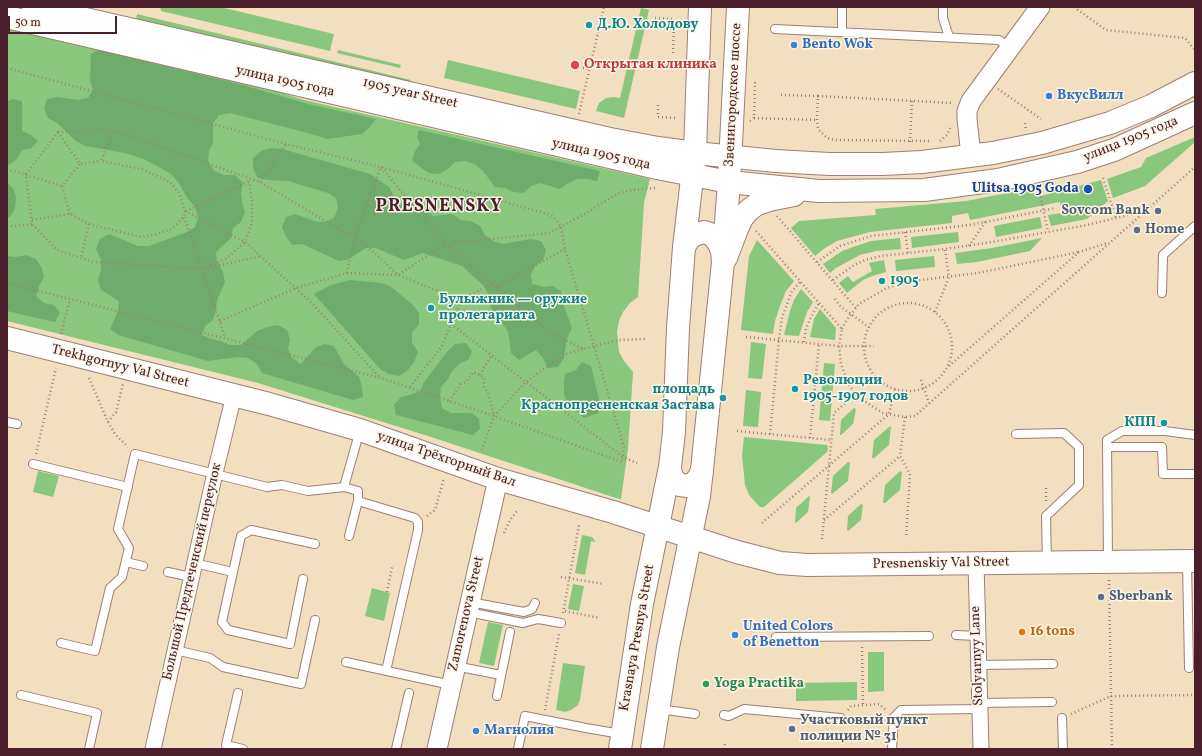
<!DOCTYPE html>
<html>
<head>
<meta charset="utf-8">
<style>
  body { margin:0 }
  #map { position:relative; width:1202px; height:756px; overflow:hidden; background:#f2dfbf; font-family:Vollkorn,serif }
  canvas { display:block }
  .frame { position:absolute; inset:0; border:8px solid #4a1f2b; pointer-events:none }
  .scale { position:absolute; left:8px; top:16px; width:109px; height:18px; box-sizing:border-box; border:2px solid #4a1f2b; border-top:0; padding-left:5px; font-size:12px; line-height:14px; white-space:nowrap; color:#4a1f2b; -webkit-text-stroke:3px #fcf5e5; paint-order:stroke }
</style>
</head>
<body>
<div id="map">
<canvas width="1202" height="756"></canvas>
<div class="frame"></div>
<div class="scale">50 m</div>
</div>
<script>
const ctx = document.querySelector('canvas').getContext('2d');
ctx.lineJoin = 'round';
function fill(path, color) { ctx.fillStyle = color; ctx.fill(path, 'evenodd'); }
const toPath = rows => new Path2D(rows.map(r => 'M' + r).join(''));
function strokePath(path, color, width, dash) { ctx.strokeStyle = color; ctx.lineWidth = width; ctx.lineCap = dash ? 'butt' : 'round'; ctx.setLineDash(dash || []); ctx.stroke(path); }
function drawText(font, color, halo, rows, align = 'center') {
  ctx.font = font + ' Vollkorn,serif'; ctx.lineWidth = 3; ctx.setLineDash([]); ctx.textBaseline = 'middle'; ctx.strokeStyle = halo; ctx.fillStyle = color; for (const [text, x, y, turn = 0] of rows) {
    ctx.save(); ctx.translate(x, y); ctx.rotate((+turn || 0) * Math.PI / 180); ctx.textAlign = isNaN(turn) ? turn : align; if (halo) ctx.strokeText(text, 0, 0); ctx.fillText(text, 0, 0); ctx.restore();
  }
}
fill(toPath([
  [160,7,220,7,334,34,330,51,161,11],
  [641,8,649,10,624,118,596,111,599,103,606,98,614,97,620,98],
  [137,14,411,80,409,85,136,19],
  [7,25,238,79,304,100,650,179,644,203,638,297,630,303,623,312,619,321,617,332,619,352,624,361,633,372,628,449,621,499,616,498,431,437,258,383,7,321],
  [338,50,401,65,400,68,337,53],
  [448,60,580,91,576,109,444,78],
  [1195,137,1195,142,1145,186,1113,198,1107,179,1141,167,1146,158],
  [1101,180,1108,201,1087,219,1051,226,1048,215,1062,213,1060,202,970,220,968,213,952,216,952,223,870,232,837,241,825,248,815,256,791,228,799,221,876,215,875,209,966,201,1028,189,1035,194,1037,197],
  [1040,217,1042,228,996,237,994,226],
  [958,232,959,242,912,248,911,237],
  [900,238,901,249,876,251,860,255,836,268,830,273,823,264,842,251,856,246,871,241],
  [1042,238,1030,251,977,262,957,264,955,253,992,248],
  [757,240,794,281,786,291,780,306,775,321,773,334,741,330,749,256],
  [934,256,935,267,896,271,895,260],
  [884,260,886,272,875,275,863,280,847,293,839,283,848,276,853,282,872,271,869,263],
  [801,289,813,302,807,312,799,336,784,335,790,311,794,300],
  [820,309,836,328,835,340,810,337,814,319],
  [751,342,766,344,762,379,748,378],
  [824,363,835,364,830,421,819,420],
  [746,390,761,392,758,427,743,426],
  [854,408,856,409,853,424,841,435,840,435,841,420],
  [891,426,889,445,874,458,872,458,874,440,889,427],
  [744,437,827,445,828,448,827,452,764,507,760,507,749,495,745,485,742,455],
  [848,462,850,463,848,481,832,494,831,493,833,476],
  [38,471,59,476,53,497,33,492],
  [900,471,902,472,900,490,885,503,883,503,885,485],
  [809,496,810,497,808,512,796,523,795,523,796,508],
  [861,504,863,505,861,520,848,531,847,530,848,516],
  [582,535,592,537,595,541,595,542,591,541,585,575,575,573],
  [573,584,584,586,579,611,568,609],
  [372,588,390,593,384,621,365,616],
  [488,622,503,625,494,666,479,663],
  [868,652,884,652,884,691,868,692],
  [563,663,585,666,580,700,578,705,571,710,565,712,556,710],
  [857,682,857,700,796,701,796,683]
]), '#89c77d');
fill(toPath([
  [98,50,243,85,308,104,376,119,370,127,362,134,327,139,308,133,230,113,219,115,213,123,213,143,209,151,208,162,214,171,224,175,235,175,243,183,241,193,242,202,245,212,241,222,233,228,231,238,216,252,217,262,223,272,225,282,217,300,216,310,213,320,205,326,202,335,211,339,221,341,230,345,241,345,257,331,267,327,278,325,287,330,290,339,288,349,292,358,301,364,315,348,324,344,334,346,344,364,359,377,362,387,363,397,353,400,262,373,257,364,248,358,238,357,208,361,118,335,110,329,118,311,119,301,101,290,98,280,101,270,101,260,96,249,100,239,109,234,138,246,149,246,187,232,195,227,198,217,195,207,188,199,178,182,171,174,144,159,125,153,85,146,76,141,57,123,48,118,44,109,47,99,58,97,78,100,88,98,93,90,90,80,91,54],
  [12,99,22,101,22,131,31,135,38,141,31,148,22,150,17,159,9,165,7,164,7,102],
  [419,130,600,171,597,181,587,179,577,179,568,183,560,189,540,183,531,186,524,193,514,192,505,188,495,187,483,171,475,164,465,161,455,162,448,169,439,174,429,173,420,167,412,160,415,151,420,144,417,137],
  [271,148,282,149,370,174,389,187,399,205,409,207,418,202,427,207,432,216,452,214,461,220,471,221,480,226,485,235,493,241,502,244,531,239,541,241,546,250,543,260,535,266,531,275,532,284,543,287,553,286,561,291,562,301,572,328,567,338,564,358,558,367,548,368,543,358,536,350,519,360,511,353,508,331,502,323,493,317,489,297,485,287,462,266,423,253,404,260,376,248,366,248,349,259,339,261,302,244,292,245,286,237,282,227,286,217,295,214,314,221,324,222,334,218,338,208,336,198,328,193,288,181,268,180,258,178,253,168,253,158,261,151],
  [7,183,13,188,16,197,15,208,10,217,7,218],
  [26,255,36,259,42,268,44,277,39,286,36,296,44,303,54,305,60,313,55,322,7,311,7,256,16,257],
  [350,280,381,283,390,286,413,305,419,313,419,325,412,332,412,343,418,352,414,362,408,370,399,376,389,374,380,369,314,294,331,285],
  [466,343,472,351,468,360,459,364,452,371,448,379,441,387,440,398,442,408,451,413,472,413,479,419,480,429,473,435,396,415,394,405,401,397,410,395,420,391,424,382,447,352,455,344],
  [582,362,591,366,600,403,598,413,584,418,568,404,564,395,564,384,565,374,576,370]
]), '#6eac6c');
const service = toPath([
  [842,7,842,32],
  [943,7,943,18,949,37],
  [775,29,999,40,1010,48],
  [1162,293,1163,255,1195,226],
  [7,422,17,424],
  [1016,434,1064,433,1079,447,1079,485,1046,516,1047,562],
  [1107,447,1162,447,1163,474,1195,474],
  [33,464,128,487],
  [344,487,360,430],
  [349,536,358,501],
  [126,562,143,566],
  [1108,562,1107,440,1122,431,1165,431,1195,435],
  [1187,562,1189,668],
  [194,563,233,572,241,536,251,530,315,544],
  [168,572,191,577],
  [233,572,222,622,228,630,290,644,303,579],
  [470,602,524,612,532,609,535,603],
  [468,612,523,623,538,619,561,623],
  [956,635,977,636],
  [776,637,929,636],
  [61,643,95,651,110,588,122,577,129,548,118,529,135,454,267,487,282,485,308,491,344,487,358,491,358,501,415,518,418,522,418,530,386,671],
  [175,650,210,658,223,667,301,684,315,620],
  [346,662,451,685],
  [978,665,1053,664],
  [455,666,501,675],
  [238,693,226,745,243,749],
  [21,695,97,713,89,749],
  [497,696,510,632],
  [980,703,1052,702],
  [659,709,695,714],
  [724,715,729,716,744,709,841,718],
  [1062,718,1063,749],
  [396,749,409,693],
  [518,749,525,716,586,728,621,734],
  [892,749,894,717,901,710,980,709]
]);
const minor = toPath([
  [976,563,981,749],
  [153,749,215,473,234,395]
]);
const tertiary = toPath([
  [971,156,967,119,967,111,971,101,1040,7],
  [437,749,498,479]
]);
const secondary = toPath([
  [33,7,610,139,658,148,695,153,776,161,829,164,883,164,922,162,993,153,1042,143,1110,123,1151,106,1195,83],
  [7,17,657,168,729,182,819,191,924,190,998,180,1077,162,1114,150,1195,113],
  [684,247,689,239,694,235,704,232,710,234,715,238,719,244,722,251,723,262],
  [726,258,737,229,742,218,749,210,757,204,769,200,794,195],
  [7,338,269,404,360,430,498,479,613,512,737,552,780,563,807,565,1195,561],
  [670,467,671,475,674,480,680,485,688,486,695,482,699,477,702,470]
]);
const primary = toPath([
  [620,749,642,604,670,467,674,432,678,328,684,247,695,153,700,7],
  [652,749,668,647,699,496,702,470,723,262,729,182,738,7]
]);
strokePath(service, '#9e7f75', 10);
strokePath(minor, '#9e7f75', 17);
strokePath(tertiary, '#9e7f75', 21);
strokePath(secondary, '#9e7f75', 24);
strokePath(primary, '#9e7f75', 24);
strokePath(toPath([
  [1074,7,1106,30,1185,38,1195,50],
  [655,18,674,19,673,56],
  [579,67,589,69],
  [7,68,286,144,381,167,551,215,561,226,565,249,624,447,622,462,494,416,381,378,7,283],
  [998,89,1041,119],
  [781,95,818,96,817,120,818,129,827,138,835,140,931,141],
  [818,96,953,103],
  [658,105,658,117,677,118],
  [579,114,604,7],
  [754,118,817,120],
  [750,121,754,118,755,83,758,81],
  [1025,123,1026,130],
  [58,132,113,130,260,182,347,234,355,235,398,275,445,244,549,233,583,215,617,194,631,190,655,188,655,186],
  [58,132,26,174,32,224,57,250,93,262,203,269,261,256],
  [58,132,80,164,101,161],
  [940,141,947,135,951,126],
  [910,142,912,101],
  [7,169,62,186],
  [1103,178,1116,218],
  [260,182,286,144],
  [1039,189,1048,232],
  [185,211,245,242,312,303,380,378],
  [186,211,250,181],
  [70,214,62,186,80,164],
  [777,216,856,308],
  [184,217,203,269,225,338],
  [32,220,70,214,89,224,81,258],
  [89,224,141,237,153,235,172,229,184,217,185,211,180,194,170,182,142,169,101,161,113,130],
  [7,227,32,224],
  [756,231,842,329,839,346,841,364,849,385,856,394,864,401,883,413,905,417,915,416,1195,167],
  [905,232,908,253],
  [969,246,985,222],
  [565,249,496,287,548,331,583,349,618,340,647,339],
  [817,262,840,246,871,236,970,225,1056,208],
  [207,267,227,258,245,242,252,223,252,201,249,181],
  [347,273,355,235,381,167,445,244,496,287],
  [833,280,854,265,865,260,880,256,945,249,992,242,1087,225,1145,211],
  [835,299,841,307,869,327],
  '864 347a44 44 0 1 1 88 0a44 44 0 1 1-88 0Z',
  [935,312,949,277,945,249],
  [220,321,296,288,347,273,398,275,461,300],
  [451,324,623,457,637,463],
  [842,329,846,321,859,304,887,288,904,282,978,273,1079,252],
  [61,334,70,299],
  [746,337,839,346,874,346],
  [804,342,806,329,810,319,819,303],
  [949,366,1079,252,1107,243],
  [480,375,492,354],
  [89,378,108,422,115,434,128,447],
  [921,380,929,403],
  [410,387,442,346,461,300,493,283],
  [449,401,461,384,466,382,473,372,484,377,484,387,488,393,494,416],
  [905,417,900,456,910,474,906,538],
  [108,422,116,412,123,384],
  [737,431,831,440],
  [770,434,779,340,782,317,792,291,800,282],
  [810,438,819,344],
  [482,450,494,416,526,382,563,355,583,349],
  [36,454,56,368],
  [1046,488,1046,501],
  [427,516,435,510,444,478],
  [824,520,900,456],
  [762,523,889,414,895,389],
  [504,533,510,520,517,511],
  [822,539,834,413,856,394],
  [561,577,604,584],
  [1109,580,1112,749],
  [387,592,392,567],
  [565,611,600,618],
  [563,613,579,525],
  [862,647,863,705],
  [545,710,559,634],
  [848,710,851,706,879,704,886,710],
  [1071,714,1111,696,1195,695],
  [724,749,725,743]
]), '#9e7f75', 2.5, [1, 3]);
strokePath(service, '#fff', 8);
strokePath(minor, '#fff', 15);
strokePath(tertiary, '#fff', 19);
strokePath(secondary, '#fff', 22);
strokePath(primary, '#fff', 22);
for (const [x, y, r, color] of [
  [589,25,4,"#0f9aa8"],
  [794,45,4,"#3f7fe0"],
  [575,65,5,"#e0444e"],
  [1049,96,4,"#3f7fe0"],
  [1088,189,5,"#1a4fb4"],
  [1158,211,4,"#5c6f8a"],
  [1137,230,4,"#5c6f8a"],
  [882,281,4,"#0f9aa8"],
  [431,308,4,"#0f9aa8"],
  [795,389,4,"#0f9aa8"],
  [723,398,4,"#0f9aa8"],
  [1164,423,4,"#0f9aa8"],
  [1101,597,4,"#5c6f8a"],
  [1022,632,4,"#e8710a"],
  [735,635,4,"#3f7fe0"],
  [706,684,4,"#2e9e5b"],
  [792,729,4,"#5c6f8a"],
  [476,731,4,"#3f7fe0"]
]) { const dot = new Path2D(); dot.arc(x, y, r, 0, 2 * Math.PI); ctx.fillStyle = color; ctx.fill(dot); strokePath(dot, '#fcf5e5', 1.5); }
drawText('bold 14px', '#0d838f', '#fcf5e5', [
  ["Д.Ю. Холодову",597,25],
  ["1905",890,281],
  ["Булыжник — оружие",439,300],
  ["пролетариата",439,316],
  ["Революции",803,381],
  ["1905-1907 годов",803,397],
  ["площадь",715,390,"right"],
  ["Краснопресненская Застава",715,406,"right"],
  ["КПП",1156,423,"right"]
], 'left');
drawText('bold 14px', '#366cbe', '#fcf5e5', [
  ["Bento Wok",802,45],
  ["ВкусВилл",1057,96],
  ["United Colors",743,627],
  ["of Benetton",743,643],
  ["Магнолия",484,731]
], 'left');
drawText('bold 14px', '#be3a42', '#fcf5e5', [
  ["Открытая клиника",584,65]
], 'left');
drawText('14px', '#4a1f2b', '#fcf5e5', [
  ["улица 1905 года",285,82,13],
  ["1905 year Street",410,94,13],
  ["Звенигородское шоссе",734,95,-87],
  ["улица 1905 года",1131,140,-22],
  ["улица 1905 года",601,155,13],
  ["Trekhgornyy Val Street",120,367,14],
  ["улица Трёхгорный Вал",446,460,19],
  ["Presnenskiy Val Street",941,564,-1],
  ["Большой Предтеченский переулок",193,572,-77],
  ["Zamorenova Street",467,614,-77],
  ["Krasnaya Presnya Street",638,638,-80],
  ["Stolyarnyy Lane",978,656,-92]
]);
drawText('bold 14px', '#164399', '#fcf5e5', [
  ["Ulitsa 1905 Goda",1079,189]
], 'right');
drawText('bold 14px', '#4e5e75', '#fcf5e5', [
  ["Sovcom Bank",1150,211,"right"],
  ["Home",1145,230],
  ["Sberbank",1109,597],
  ["Участковый пункт",800,721],
  ["полиции № 31",800,737]
], 'left');
drawText('bold 14px', '#c56008', '#fcf5e5', [
  ["16 tons",1030,632]
], 'left');
drawText('bold 14px', '#27864d', '#fcf5e5', [
  ["Yoga Practika",714,684]
], 'left');
ctx.letterSpacing = '1px';
drawText('bold 18px', '#4a1f2b', '#fcf5e5', [
  ["PRESNENSKY",439,208]
]);
ctx.letterSpacing = '0px';
</script>
</body>
</html>
